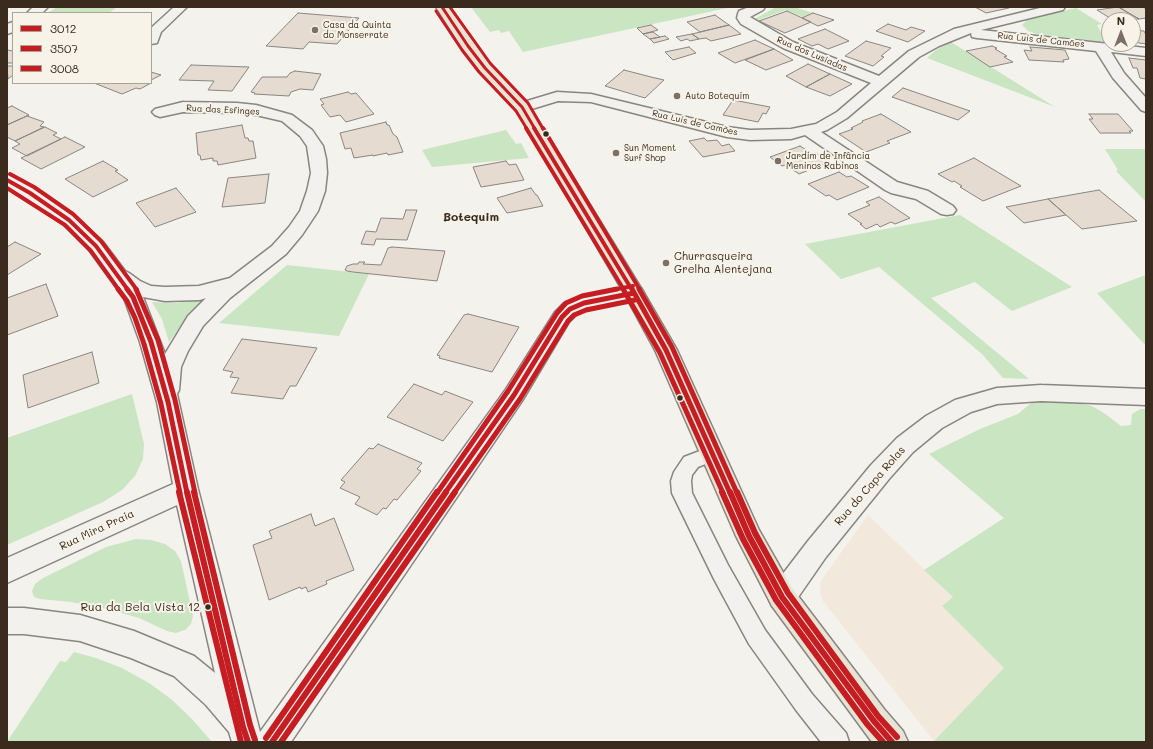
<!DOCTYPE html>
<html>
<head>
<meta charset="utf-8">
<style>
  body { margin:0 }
  #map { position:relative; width:1153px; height:749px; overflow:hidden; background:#f4f2ec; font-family:Mali,sans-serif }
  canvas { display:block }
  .frame { position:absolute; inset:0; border:8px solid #3b2a1e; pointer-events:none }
  .legend { position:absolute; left:12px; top:12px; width:140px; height:72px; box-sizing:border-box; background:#f7f3e8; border:1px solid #aca397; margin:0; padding:5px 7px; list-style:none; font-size:12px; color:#3b2a1e }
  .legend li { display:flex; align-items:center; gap:8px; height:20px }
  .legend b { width:20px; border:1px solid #aca397 }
  .north { position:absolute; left:1101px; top:12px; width:40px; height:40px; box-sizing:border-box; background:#f7f3e8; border:1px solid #aca397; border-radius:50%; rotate:0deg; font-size:11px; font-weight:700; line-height:16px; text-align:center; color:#3b2a1e }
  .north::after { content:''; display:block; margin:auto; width:14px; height:18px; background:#7c7066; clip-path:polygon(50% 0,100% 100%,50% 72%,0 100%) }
</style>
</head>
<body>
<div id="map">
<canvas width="1153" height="749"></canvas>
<div class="frame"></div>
<ul class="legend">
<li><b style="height:5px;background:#c61d23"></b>3012</li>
<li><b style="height:5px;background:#c61d23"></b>3507</li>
<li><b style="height:5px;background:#c61d23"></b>3008</li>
</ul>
<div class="north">N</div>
</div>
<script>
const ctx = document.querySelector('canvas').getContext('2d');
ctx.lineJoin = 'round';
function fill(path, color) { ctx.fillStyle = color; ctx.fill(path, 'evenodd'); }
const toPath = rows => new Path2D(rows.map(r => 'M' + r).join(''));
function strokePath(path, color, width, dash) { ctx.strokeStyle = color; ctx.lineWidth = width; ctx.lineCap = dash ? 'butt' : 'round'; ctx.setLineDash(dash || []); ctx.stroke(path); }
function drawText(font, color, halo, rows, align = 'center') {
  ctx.font = font + ' Mali,sans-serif'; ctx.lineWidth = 4; ctx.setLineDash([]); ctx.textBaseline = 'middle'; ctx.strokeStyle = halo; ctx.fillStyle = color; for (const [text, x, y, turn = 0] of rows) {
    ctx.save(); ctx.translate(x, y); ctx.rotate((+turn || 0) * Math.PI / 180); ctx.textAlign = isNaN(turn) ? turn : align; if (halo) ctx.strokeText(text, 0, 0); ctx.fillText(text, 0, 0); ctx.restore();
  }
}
fill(toPath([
  [868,515,953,597,942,606,1004,668,934,741,823,601,820,592,821,581]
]), '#f2e8db');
fill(toPath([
  [57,7,117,7,109,13,48,13],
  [471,7,732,7,523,52,509,31,501,33,499,30,490,32],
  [776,7,794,7,813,13,803,17,786,10,758,20,769,27,766,28,753,20],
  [1076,8,1102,24,1097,25,1106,42,1042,36,1028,31,1022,25,1027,20],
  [951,42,1055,107,927,58,936,50],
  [506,130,516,144,521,143,529,158,432,167,422,150],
  [1105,149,1146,149,1146,202,1116,171,1118,170],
  [960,215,1072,287,1012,311,975,282,931,298,1029,379,1003,378,982,354,879,267,841,279,805,244],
  [287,265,369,274,339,336,219,323],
  [1146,275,1146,346,1097,293],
  [204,299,186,318,169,342,162,319,152,302,177,303],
  [132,394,144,444,143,459,135,476,122,490,103,502,7,545,7,438],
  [1047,401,1078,403,1092,406,1104,413,1121,426,1131,425,1132,414,1140,409,1146,409,1146,742,936,742,934,741,1004,668,942,606,953,597,924,570,1004,518,929,454,980,429,1018,414,1031,403],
  [136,539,151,540,165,544,175,551,181,561,193,616,191,624,185,630,176,633,167,631,139,618,107,609,71,602,40,599,34,597,32,591,35,584,43,578,106,547],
  [74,652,96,658,122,668,149,683,171,699,192,719,212,742,7,742,60,661,66,662]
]), '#c9e5c1');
const building = toPath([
  [975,7,1008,7,1009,8,986,13,975,7],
  [1118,7,1120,8,1139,19,1113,20,1097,10,1118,7],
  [1131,7,1143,7,1146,9,1146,18,1139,19,1120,8,1131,7],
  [787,11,811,22,785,33,759,21,787,11],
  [298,13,359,18,337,44,309,42,303,49,266,46,298,13],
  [813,13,834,20,818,26,802,18,813,13],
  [715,15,729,25,700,32,687,22,715,15],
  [888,24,906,30,911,27,925,31,908,42,876,31,888,24],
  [651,25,658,30,643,34,637,28,651,25],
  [729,25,741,34,711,41,706,38,699,39,692,34,729,25],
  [825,29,849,41,828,49,818,44,812,46,798,39,825,29],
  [1133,30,1144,31,1146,35,1146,44,1133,42,1133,30],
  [653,32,660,37,650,39,643,34,653,32],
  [692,34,699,39,690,41,687,39,681,41,676,37,692,34],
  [665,36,669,39,654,43,650,39,665,36],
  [755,40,774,49,735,63,718,53,755,40],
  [866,41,891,48,881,56,884,57,873,66,845,56,866,41],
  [992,46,997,48,995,49,1007,56,1004,57,1013,62,990,67,966,51,992,46],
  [689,47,696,53,673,60,665,52,689,47],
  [1030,47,1065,50,1069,59,1063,60,1064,62,1029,60,1024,50,1032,51,1030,47],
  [774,49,793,60,766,70,745,60,774,49],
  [7,50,13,51,13,63,7,63,7,50],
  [1129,58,1146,60,1146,79,1140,78,1137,68,1133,68,1129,58],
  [808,64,830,74,806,87,786,76,808,64],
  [191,65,249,67,232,91,208,90,214,81,179,80,191,65],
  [7,66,13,66,13,75,8,79,7,66],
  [624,70,651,77,664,80,645,98,605,86,624,70],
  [295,71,321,74,313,90,300,89,291,92,289,96,254,94,255,93,251,92,262,77,287,77,290,73,295,71],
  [151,72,161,75,151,80,151,72],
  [830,74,852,84,830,96,806,87,830,74],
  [94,83,151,83,140,89,136,88,122,94,94,83],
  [903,88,970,111,958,120,892,97,903,88],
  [348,92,351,94,356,93,374,114,346,122,340,115,330,117,321,105,324,104,320,99,348,92],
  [733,100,770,107,766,114,763,113,758,122,723,115,733,100],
  [12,106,29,115,7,125,7,108,12,106],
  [881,114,911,132,887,141,890,143,866,152,839,134,853,129,851,128,863,122,862,121,881,114],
  [1089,114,1118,114,1133,131,1129,131,1131,133,1100,133,1089,119,1093,119,1089,114],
  [27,116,44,122,40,126,44,127,15,141,7,137,7,125,27,116],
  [386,122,387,125,389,125,393,134,397,137,403,152,388,155,387,153,373,156,373,155,354,158,351,148,345,149,340,133,386,122],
  [242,125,245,138,248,138,249,141,253,141,256,158,218,165,217,161,213,161,213,158,201,160,200,155,198,155,196,133,242,125],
  [45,127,57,133,53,135,61,139,27,156,12,148,20,144,15,141,45,127],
  [65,137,85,147,41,169,21,158,65,137],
  [704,138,707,141,717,140,722,146,729,144,735,151,703,157,689,141,704,138],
  [800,146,813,154,816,153,829,162,799,174,786,165,782,166,770,157,800,146],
  [974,158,1021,186,983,201,960,187,962,186,954,181,952,182,938,174,974,158],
  [103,161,118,170,115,171,128,180,93,197,65,179,103,161],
  [506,161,509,165,516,164,524,180,481,187,473,167,506,161],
  [839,172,847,177,851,176,869,187,837,200,829,195,826,196,808,184,839,172],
  [269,174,265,203,222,207,228,178,269,174],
  [176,188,196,212,155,227,136,203,176,188],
  [531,188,536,195,537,195,543,206,507,213,497,198,531,188],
  [1099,190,1137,221,1082,229,1048,199,1099,190],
  [879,197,901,212,910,218,895,224,891,222,880,227,877,224,866,229,860,224,862,224,848,214,870,205,866,202,879,197],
  [1048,199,1066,215,1024,223,1006,207,1048,199],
  [406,210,417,210,407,240,376,239,374,245,361,244,366,231,376,232,381,218,403,219,406,210],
  [15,242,41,254,7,275,7,247,15,242],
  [392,247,445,251,437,281,353,272,347,271,345,270,347,266,353,264,358,264,359,262,365,262,363,264,381,265,388,248,392,247],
  [46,284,58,316,7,335,7,298,46,284],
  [468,314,519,327,492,372,439,358,440,356,437,355,464,315,468,314],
  [242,339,317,348,296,386,290,386,283,399,231,393,239,378,230,377,233,372,223,370,242,339],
  [92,352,99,383,28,408,23,375,92,352],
  [414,384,442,395,445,391,473,402,443,441,387,417,414,384],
  [378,444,422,463,417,469,421,471,397,500,394,499,386,509,383,508,377,515,355,504,360,497,340,488,345,482,341,480,369,448,373,449,378,444],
  [311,514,315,526,334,518,354,570,326,581,327,584,308,592,306,587,301,589,300,587,269,600,253,545,272,538,269,531,311,514]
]);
fill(building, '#e5dbd1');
strokePath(building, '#898580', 1);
const lane = toPath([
  [713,446,720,448,722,453,720,458,698,467,692,475,691,481,692,493,728,565,765,630,812,694,846,733,849,742,821,742,796,710,749,644,714,579,672,493,671,481,674,472,684,457,713,446]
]);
const street = toPath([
  [33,7,48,7,42,13,27,13,33,7],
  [174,7,187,7,161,32,157,43,151,44,151,28,174,7],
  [749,7,765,7,763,10,750,17,793,42,879,76,909,51,954,29,1044,7,1065,7,1063,10,981,30,1146,48,1146,56,1111,52,1124,73,1146,98,1146,112,1141,110,1113,78,1096,51,977,38,972,37,971,33,939,46,919,57,847,118,827,130,821,132,897,182,928,191,953,206,956,210,953,214,947,215,941,214,916,199,891,193,885,190,805,135,791,139,750,140,727,137,591,102,558,101,522,112,517,110,514,107,517,104,557,92,591,94,727,127,750,130,791,129,816,124,837,112,871,83,783,48,741,24,737,18,738,14,739,11,749,7],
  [13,22,13,32,7,34,7,24,13,22],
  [183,102,237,103,256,105,292,115,312,130,323,146,326,159,327,173,325,191,318,211,302,235,286,254,230,298,203,326,188,351,181,367,179,390,177,394,198,489,260,732,506,389,555,312,563,304,584,296,634,286,641,288,644,293,641,298,589,309,577,314,569,322,522,401,291,742,232,742,229,732,206,705,174,676,131,658,80,641,24,634,7,634,7,608,24,608,80,615,134,631,194,656,215,673,177,505,7,583,7,558,173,484,157,402,140,342,124,298,89,250,63,224,24,197,7,187,7,175,13,176,36,189,75,216,103,242,125,271,129,273,140,281,151,286,165,287,199,286,230,278,272,246,289,227,300,211,307,191,311,173,307,146,300,136,282,121,256,115,237,113,183,112,160,117,155,115,152,112,155,109,183,102],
  [143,297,165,301,200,300,206,298,188,316,165,354,143,297],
  [1041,385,1146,389,1146,405,1041,401,997,404,971,412,942,428,913,452,889,479,826,557,792,606,782,610,772,606,768,597,772,588,808,541,871,465,897,438,926,416,955,400,997,388,1041,385]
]);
const primary = toPath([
  [436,7,448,7,490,65,530,107,644,293,677,350,759,530,792,588,884,709,903,731,908,742,872,742,772,606,736,536,655,350,624,293,516,109,480,71,463,49,436,7]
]);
strokePath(lane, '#898580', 3);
strokePath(street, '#898580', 3);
strokePath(primary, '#898580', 3);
fill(lane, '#f2f1ed');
fill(street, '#f2f1ed');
fill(primary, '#e7e4d5');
strokePath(toPath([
  [442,7,468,46,485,68,522,107,535,129]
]), '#c61d23', 3);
strokePath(toPath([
  [534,128,632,290],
  [7,180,30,193,69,220,96,246,128,290]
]), '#c61d23', 4);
strokePath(toPath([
  [127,289,133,297,151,342,168,402,187,493],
  [632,289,666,350,730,493],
  [445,493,514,395,562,317,570,309,584,303,634,293]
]), '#c61d23', 5);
strokePath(toPath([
  [187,492,243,727,248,742],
  [730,492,749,536,782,597,873,720,892,742],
  [272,742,446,492]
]), '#c61d23', 6);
strokePath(toPath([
  [436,11,462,50,479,72,516,111,527,129]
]), '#c61d23', 3);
strokePath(toPath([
  [526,128,624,290],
  [7,188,65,225,91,251,119,290]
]), '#c61d23', 4);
strokePath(toPath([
  [118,289,127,301,135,318,144,344,161,404,180,493],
  [623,289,660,353,723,493],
  [454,493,520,399,568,321,574,315,586,310,635,300]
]), '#c61d23', 5);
strokePath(toPath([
  [179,492,241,742],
  [722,492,743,539,776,600,867,724,883,742],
  [281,742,455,492]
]), '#c61d23', 6);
strokePath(toPath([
  [450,7,490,63,528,103,543,129]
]), '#c61d23', 3);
strokePath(toPath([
  [543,128,640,290],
  [10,174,34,187,73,214,101,241,137,290],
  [612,290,633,286]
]), '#c61d23', 4);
strokePath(toPath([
  [136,289,158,340,175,400,195,493],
  [639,289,672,347,737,493],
  [437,493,508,391,557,313,566,303,582,296,617,289]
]), '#c61d23', 5);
strokePath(toPath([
  [194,492,250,725,255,740],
  [737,492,755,533,788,593,878,716,897,737],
  [266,738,437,492]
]), '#c61d23', 6);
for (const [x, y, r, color] of [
  [315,30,4,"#7c7066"],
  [677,96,4,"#7c7066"],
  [546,134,3.5,"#3b2a1e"],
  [616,153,4,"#7c7066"],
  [778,161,4,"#7c7066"],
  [666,263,4,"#7c7066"],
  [680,398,3.5,"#3b2a1e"],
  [208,607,3.5,"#3b2a1e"]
]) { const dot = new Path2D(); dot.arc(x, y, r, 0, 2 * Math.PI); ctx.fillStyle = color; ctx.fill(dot); strokePath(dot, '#f7f3e8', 1.5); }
drawText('9px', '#3b2a1e', '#f7f3e8', [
  ["Casa da Quinta",323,25],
  ["do Monserrate",323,35],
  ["Auto Botequim",685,96],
  ["Sun Moment",624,148],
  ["Surf Shop",624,158],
  ["Jardim de Infância",786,156],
  ["Meninos Rabinos",786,166]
], 'left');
drawText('9px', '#3b2a1e', '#f7f3e8', [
  ["Rua Luís de Camões",1041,40,6],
  ["Rua dos Lusíadas",812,54,23],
  ["Rua das Esfinges",223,110,3],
  ["Rua Luís de Camões",695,123,13]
]);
drawText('11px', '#3b2a1e', '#f7f3e8', [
  ["Churrasqueira",674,257],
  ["Grelha Alentejana",674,270]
], 'left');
drawText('11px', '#3b2a1e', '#f7f3e8', [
  ["Rua do Capa Rolas",870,486,-49],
  ["Rua Mira Praia",97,530,-25]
]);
drawText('bold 12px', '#3b2a1e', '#f7f3e8', [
  ["Botequim",471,217]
]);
drawText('12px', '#3b2a1e', '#f7f3e8', [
  ["Rua da Bela Vista 12",200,607]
], 'right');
</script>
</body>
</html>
